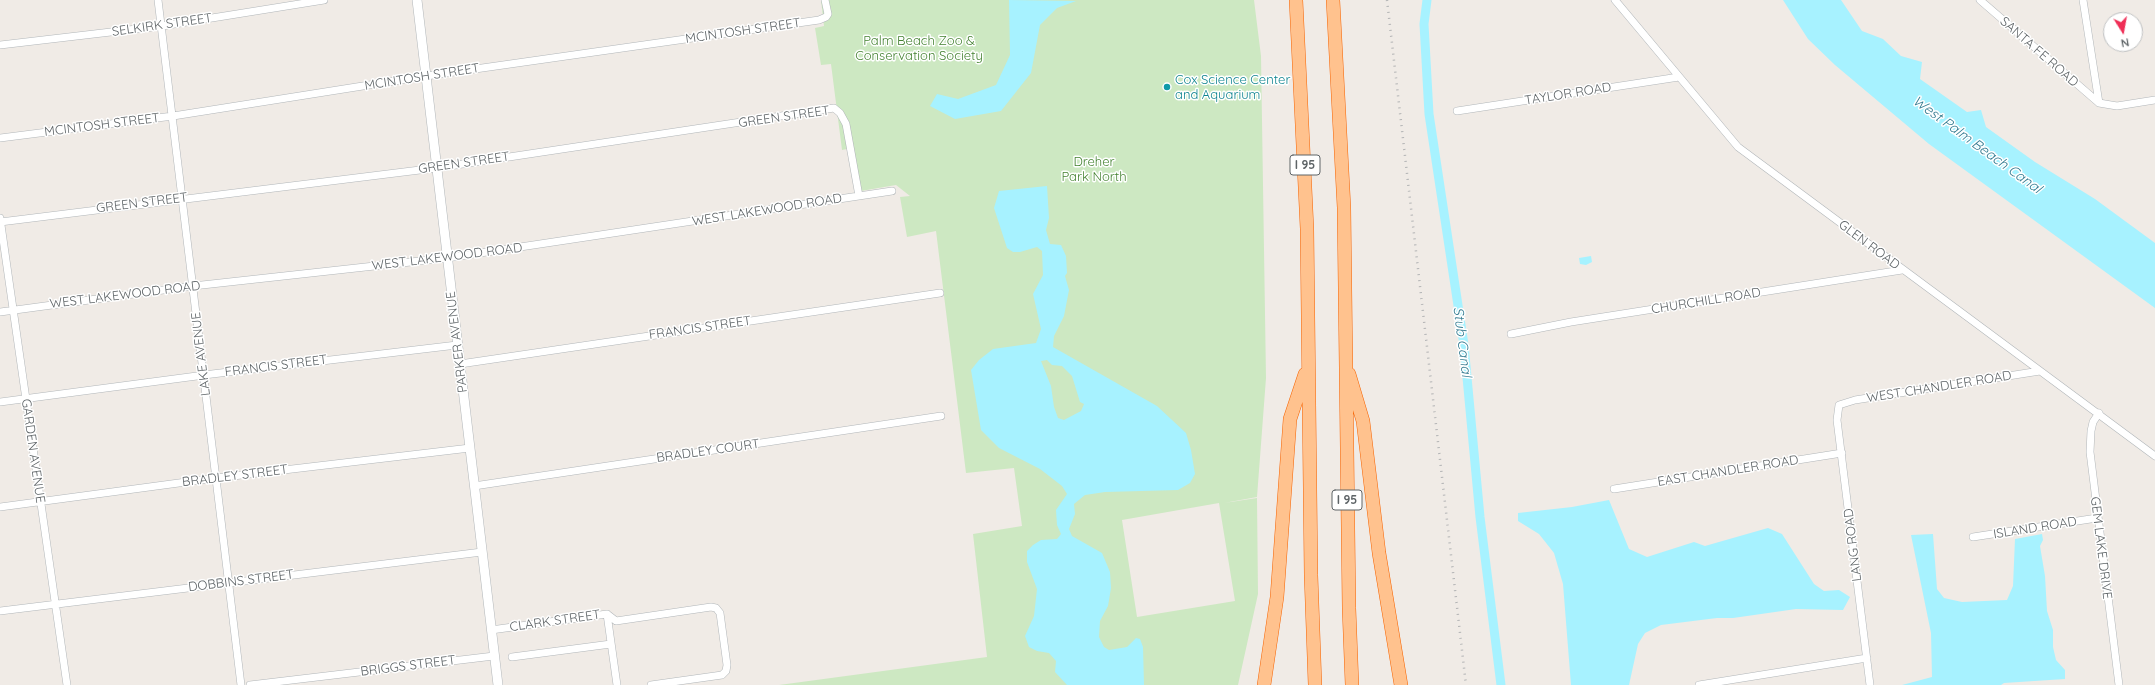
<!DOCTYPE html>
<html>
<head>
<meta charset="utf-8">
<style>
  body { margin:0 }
  #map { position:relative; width:2155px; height:685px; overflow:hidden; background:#f0ebe6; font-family:Quicksand,sans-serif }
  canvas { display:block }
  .north { position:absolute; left:2103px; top:12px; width:40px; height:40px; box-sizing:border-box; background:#fff; border:1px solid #bfc1c2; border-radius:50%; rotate:169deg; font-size:11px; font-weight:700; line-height:16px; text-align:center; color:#5e6467 }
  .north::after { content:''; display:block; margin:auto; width:14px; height:18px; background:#ef2e56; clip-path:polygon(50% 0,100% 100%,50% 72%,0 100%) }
</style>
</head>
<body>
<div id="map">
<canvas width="2155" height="685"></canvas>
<div class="north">N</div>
</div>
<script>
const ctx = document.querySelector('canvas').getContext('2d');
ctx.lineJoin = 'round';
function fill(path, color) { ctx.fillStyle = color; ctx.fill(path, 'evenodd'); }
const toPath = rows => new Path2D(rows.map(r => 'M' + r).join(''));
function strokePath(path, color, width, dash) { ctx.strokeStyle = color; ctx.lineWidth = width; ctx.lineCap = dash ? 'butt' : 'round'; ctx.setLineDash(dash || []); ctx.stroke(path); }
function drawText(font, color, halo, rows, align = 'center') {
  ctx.font = font + ' Quicksand,sans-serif'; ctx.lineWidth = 3; ctx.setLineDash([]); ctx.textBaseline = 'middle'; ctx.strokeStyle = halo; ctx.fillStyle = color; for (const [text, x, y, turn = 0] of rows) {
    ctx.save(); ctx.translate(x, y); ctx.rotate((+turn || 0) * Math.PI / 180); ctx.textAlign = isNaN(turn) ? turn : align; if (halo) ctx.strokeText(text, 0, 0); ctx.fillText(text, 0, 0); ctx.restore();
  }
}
fill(toPath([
  [821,0,1254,0,1261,56,1266,378,1257,497,1224,503,1257,498,1258,594,1238,685,779,685,987,657,973,534,1022,526,1014,468,966,473,936,231,907,237,900,197,910,196,896,185,855,192,847,149,842,150,831,64,821,65,815,28,824,26],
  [1219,503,1235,601,1137,617,1122,520]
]), '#cde8c2');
fill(toPath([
  [1009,0,1076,1,1057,8,1040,25,1031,73,1001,111,955,119,930,106,937,94,958,99,996,85,1010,55],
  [1783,0,1841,0,1862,31,1883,39,1901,56,1922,62,1920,79,1967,112,1981,110,1986,127,2035,162,2095,199,2155,243,2155,308,1929,144,1835,65,1808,39],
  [1047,186,1049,218,1046,230,1050,244,1061,245,1066,256,1067,273,1065,276,1069,290,1064,316,1054,336,1053,347,1157,406,1186,433,1191,450,1195,474,1190,483,1178,490,1105,492,1085,495,1074,504,1075,514,1069,529,1072,536,1102,553,1110,572,1111,588,1108,606,1100,621,1099,637,1104,647,1109,650,1127,647,1136,638,1140,639,1143,647,1144,685,1067,685,1055,672,1056,661,1049,653,1037,651,1029,647,1025,636,1034,616,1037,589,1027,562,1027,551,1033,545,1041,540,1057,539,1061,534,1057,525,1056,510,1067,494,1062,486,1040,469,999,448,981,430,971,370,979,360,993,349,1036,343,1041,329,1033,294,1043,275,1042,251,1037,247,1020,252,1013,252,1007,248,994,208,999,191],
  [1047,360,1052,365,1062,366,1072,376,1080,402,1084,404,1081,411,1064,420,1058,418,1054,407,1051,386,1041,361],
  [1591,256,1592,262,1586,265,1580,264,1579,258],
  [1609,500,1629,549,1647,557,1694,542,1705,546,1768,528,1782,534,1814,584,1824,591,1839,590,1850,597,1843,610,1796,609,1733,618,1717,618,1661,625,1645,633,1638,644,1629,685,1571,685,1563,584,1554,553,1539,534,1518,521,1518,513,1572,507],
  [1933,534,1937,589,1944,598,1962,602,2007,600,2013,586,2015,539,2042,534,2043,540,2040,546,2045,576,2047,611,2053,630,2053,647,2056,660,2065,670,2065,679,2004,683,2001,685,1902,685,1932,677,1931,633,1911,535]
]), '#a7f2ff');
strokePath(toPath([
  [1427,0,1424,24,1429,114,1464,345,1480,517,1501,685]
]), '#a7f2ff', 9);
const minor = toPath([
  [158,0,241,685],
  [1615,0,1738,147,2155,456],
  [1980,0,2099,103,2117,106,2155,100],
  [2083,0,2099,103],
  [0,45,162,26,324,0],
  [1457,111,1679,77],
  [0,138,173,116,426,76,819,20,826,17,828,14,825,0],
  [0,218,67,685],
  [0,222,436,168,834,108,840,113,846,124,859,196],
  [0,312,193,286,447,258,892,191],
  [1511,334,1571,322,1902,270],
  [460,364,940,293],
  [0,402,212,374,457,345],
  [2099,413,2093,422,2091,431,2090,452,2119,685],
  [474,486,941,416],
  [1614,489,1842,453],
  [0,507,216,478,470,448],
  [1973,537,2097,518],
  [0,611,482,552],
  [607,614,617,685],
  [491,630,607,614,616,621,711,607,716,608,720,613,727,665,726,671,722,675,651,685],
  [512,657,611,644],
  [250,685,494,656],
  [1699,685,1867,658],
  [1870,685,1837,420,1839,405,1855,400,2040,371]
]);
const tertiary = toPath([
  [417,0,498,685]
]);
const motorway = toPath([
  [1296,0,1307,229,1311,575,1315,685],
  [1333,0,1344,208,1349,608,1352,685],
  [1349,374,1363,421,1379,553,1401,685],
  [1264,685,1277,597,1290,419,1305,374]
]);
strokePath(minor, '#b1b6b9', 8);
strokePath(tertiary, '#b1b6b9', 10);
strokePath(motorway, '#f66300', 14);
strokePath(minor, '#fff', 7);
strokePath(tertiary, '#fff', 9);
strokePath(motorway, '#ffc28e', 13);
strokePath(toPath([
  [1387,0,1466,685]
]), '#b3b4b5', 2.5, [1, 5]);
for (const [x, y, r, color] of [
  [1167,87,4,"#0f9aa8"]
]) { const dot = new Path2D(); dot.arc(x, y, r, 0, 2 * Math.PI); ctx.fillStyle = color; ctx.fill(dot); strokePath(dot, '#fff', 1.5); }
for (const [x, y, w] of [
  [1305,165,30],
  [1347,500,30]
]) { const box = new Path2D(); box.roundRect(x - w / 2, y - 10, w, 20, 3); ctx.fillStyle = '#fff'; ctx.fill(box); strokePath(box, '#5e6467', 1); }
drawText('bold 12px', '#5e6467', null, [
  ["I 95",1305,165],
  ["I 95",1347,500]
]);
drawText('13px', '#5e6467', '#fff', [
  ["SELKIRK STREET",162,25,-8],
  ["MCINTOSH STREET",743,31,-8],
  ["SANTA FE ROAD",2039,52,41],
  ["MCINTOSH STREET",422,77,-9],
  ["TAYLOR ROAD",1568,94,-9],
  ["GREEN STREET",784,117,-8],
  ["MCINTOSH STREET",102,125,-7],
  ["GREEN STREET",464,163,-8],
  ["GREEN STREET",142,203,-7],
  ["WEST LAKEWOOD ROAD",767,210,-9],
  ["GLEN ROAD",1869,245,37],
  ["WEST LAKEWOOD ROAD",447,257,-7],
  ["WEST LAKEWOOD ROAD",125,295,-7],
  ["CHURCHILL ROAD",1706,301,-9],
  ["FRANCIS STREET",700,328,-8],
  ["PARKER AVENUE",457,342,-97],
  ["LAKE AVENUE",201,354,-97],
  ["FRANCIS STREET",276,366,-7],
  ["WEST CHANDLER ROAD",1939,387,-9],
  ["GARDEN AVENUE",33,451,82],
  ["BRADLEY COURT",708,451,-8],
  ["EAST CHANDLER ROAD",1728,471,-9],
  ["BRADLEY STREET",235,476,-7],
  ["ISLAND ROAD",2035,528,-9],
  ["LANG ROAD",1853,545,-97],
  ["GEM LAKE DRIVE",2101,548,83],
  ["DOBBINS STREET",241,581,-7],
  ["CLARK STREET",555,621,-8],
  ["BRIGGS STREET",408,666,-7]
]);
drawText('13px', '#448231', '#fff', [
  ["Palm Beach Zoo &",919,41],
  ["Conservation Society",919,56],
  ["Dreher",1094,162],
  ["Park North",1094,177]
]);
drawText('13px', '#0d838f', '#fff', [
  ["Cox Science Center",1175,80],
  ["and Aquarium",1175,95]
], 'left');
drawText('italic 14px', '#357c91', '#fff', [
  ["West Palm Beach Canal",1977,145,36],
  ["Stub Canal",1462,342,83]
]);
</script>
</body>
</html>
